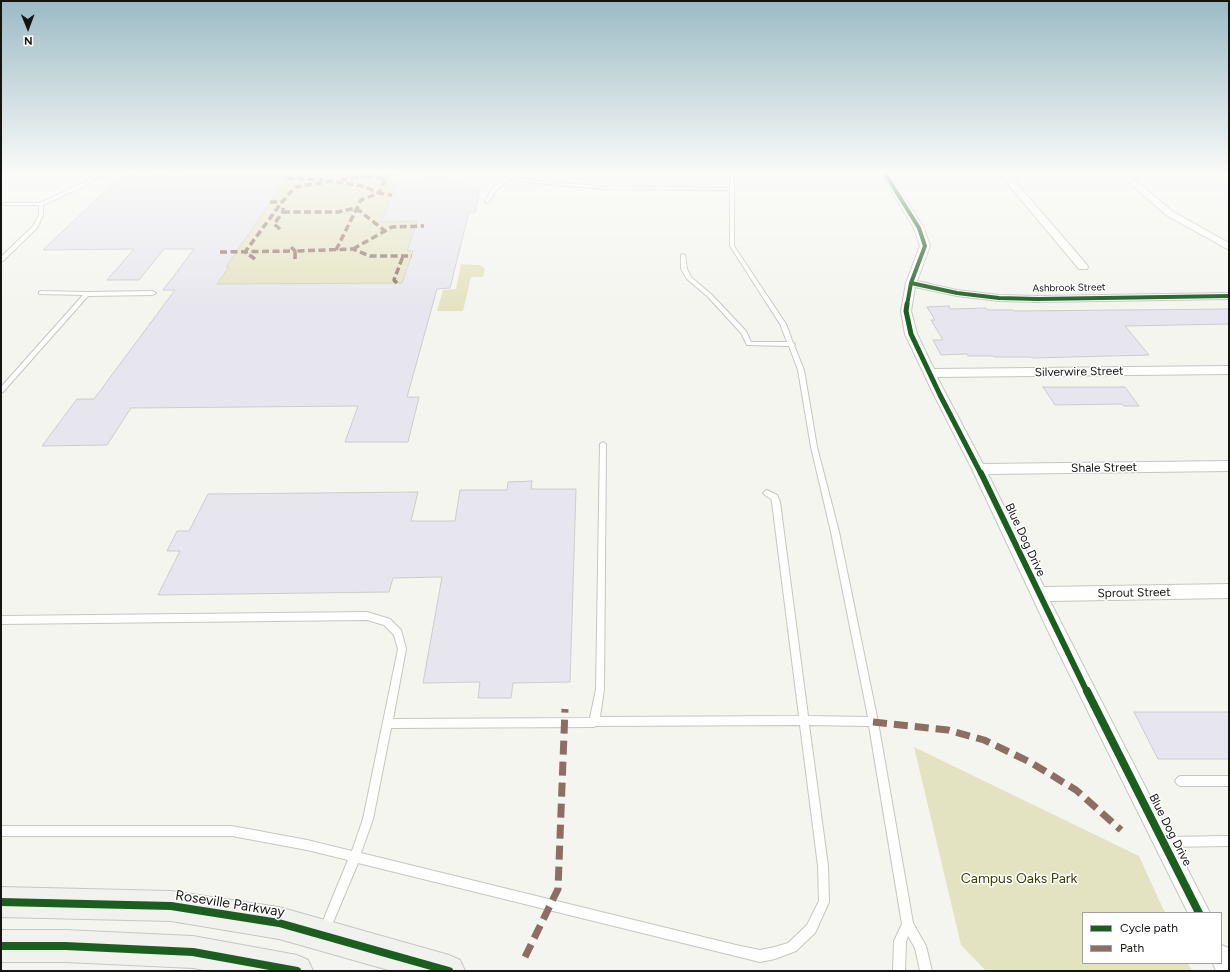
<!DOCTYPE html>
<html>
<head>
<meta charset="utf-8">
<style>
  body { margin:0 }
  #map { position:relative; width:1230px; height:972px; overflow:hidden; background:#f5f5f0; font-family:Figtree,sans-serif }
  canvas { display:block }
  .frame { position:absolute; inset:0; border:2px solid #141411; pointer-events:none }
  .legend { position:absolute; left:1082px; top:912px; width:140px; height:52px; box-sizing:border-box; background:#fff; border:1px solid #a1a1a0; margin:0; padding:5px 7px; list-style:none; font-size:12px; color:#141411 }
  .legend li { display:flex; align-items:center; gap:8px; height:20px }
  .legend b { width:20px; border:1px solid #a1a1a0 }
  .north { position:absolute; left:8px; top:8px; width:40px; height:40px; -webkit-text-stroke:3px #fff; paint-order:stroke; rotate:179deg; font-size:11px; font-weight:700; line-height:16px; text-align:center; color:#141411 }
  .north::after { content:''; display:block; margin:auto; width:14px; height:18px; background:#141411; clip-path:polygon(50% 0,100% 100%,50% 72%,0 100%) }
</style>
</head>
<body>
<div id="map">
<canvas width="1230" height="972"></canvas>
<div class="frame"></div>
<ul class="legend">
<li><b style="height:5px;background:#1b5e20"></b>Cycle path</li>
<li><b style="height:5px;background:#8d6e63"></b>Path</li>
</ul>
<div class="north">N</div>
</div>
<script>
const ctx = document.querySelector('canvas').getContext('2d');
ctx.lineJoin = 'round';
function fill(path, color) { ctx.fillStyle = color; ctx.fill(path, 'evenodd'); }
const toPath = rows => new Path2D(rows.map(r => 'M' + r).join(''));
function strokePath(path, color, width, dash) { ctx.strokeStyle = color; ctx.lineWidth = width; ctx.lineCap = dash ? 'butt' : 'round'; ctx.setLineDash(dash || []); ctx.stroke(path); }
function drawText(font, color, halo, rows, align = 'center') {
  ctx.font = font + ' Figtree,sans-serif'; ctx.lineWidth = 3; ctx.setLineDash([]); ctx.textBaseline = 'middle'; ctx.strokeStyle = halo; ctx.fillStyle = color; for (const [text, x, y, turn = 0] of rows) {
    ctx.save(); ctx.translate(x, y); ctx.rotate((+turn || 0) * Math.PI / 180); ctx.textAlign = isNaN(turn) ? turn : align; if (halo) ctx.strokeText(text, 0, 0); ctx.fillText(text, 0, 0); ctx.restore();
  }
}
fill(toPath([
  [280,172,404,172,401,178,399,178,381,221,426,221,424,229,414,229,407,250,413,251,402,283,217,284,228,267,210,267,288,175,278,175],
  [461,264,480,265,485,269,483,277,471,277,463,311,437,311,443,290,456,289],
  [914,747,1139,856,1165,913,1083,913,1083,963,1188,963,1192,971,986,971,961,945]
]), '#e4e3c1');
const building = toPath([
  [289,175,226,267,229,267,217,284,402,283,413,251,407,251,417,221,381,222,399,178,454,177,453,181,463,180,461,189,480,189,475,212,469,212,450,288,437,289,407,397,419,397,408,442,345,442,358,406,131,408,107,445,42,446,77,399,94,399,175,290,163,290,194,249,164,249,139,280,107,280,134,249,43,250,121,176,289,175],
  [949,306,950,309,986,308,988,310,1013,310,1014,311,1229,309,1229,324,1125,326,1149,355,1032,358,1031,357,994,357,993,356,968,356,967,354,941,355,933,340,943,340,931,320,935,320,927,307,949,306],
  [1043,387,1125,387,1139,406,1124,406,1122,404,1055,405,1043,387],
  [532,481,531,489,576,489,570,682,513,683,511,698,478,698,480,682,423,683,442,577,393,578,389,592,158,595,180,551,167,551,177,531,189,531,208,494,418,492,411,521,455,521,460,490,507,490,508,482,532,481],
  [1134,712,1229,712,1229,759,1158,759,1134,712]
]);
fill(building, '#e7e6ee');
strokePath(building, '#cccccb', 1);
const lane = toPath([
  [98,172,103,172,89,184,43,205,43,215,37,228,3,261,1,261,1,257,33,226,39,215,39,205,1,205,1,203,40,203,85,182,98,172],
  [435,172,495,172,524,180,531,177,526,172,531,172,536,177,530,180,608,187,730,188,730,172,734,172,734,246,786,324,793,343,795,344,794,345,804,370,817,447,839,532,878,722,913,923,926,946,932,971,920,971,915,948,908,936,906,942,905,971,893,971,894,941,902,924,869,726,809,725,828,866,829,902,815,933,796,951,775,959,760,962,358,863,329,932,325,933,321,932,320,928,348,860,307,850,232,836,1,836,1,826,232,826,307,840,352,851,363,819,398,649,394,635,384,625,367,620,1,624,1,616,367,612,390,619,401,630,406,649,393,719,590,718,596,689,600,444,603,442,606,444,604,689,600,717,799,716,772,502,771,499,765,495,763,493,765,491,767,490,777,495,780,502,808,716,868,717,831,532,811,447,798,370,789,346,747,345,741,333,708,297,687,279,681,269,681,255,683,254,685,255,687,269,691,277,712,295,746,331,751,342,787,342,780,324,730,246,730,190,608,189,524,182,511,179,496,190,489,202,487,203,485,202,492,188,507,178,494,174,436,174,434,173,435,172],
  [800,725,818,866,819,901,807,925,788,943,775,947,760,950,740,946,361,853,373,819,391,728,592,727,594,727,596,726,800,725],
  [41,291,87,292,153,291,156,293,153,295,88,296,3,392,1,393,1,387,83,295,39,294,39,292,41,291],
  [1180,776,1229,776,1229,786,1180,786,1177,784,1175,781,1177,778,1180,776],
  [1229,836,1229,846,1165,847,1161,846,1160,842,1161,838,1165,837,1229,836]
]);
const street = toPath([
  [880,172,888,172,924,228,930,246,917,281,957,290,999,295,1038,296,1229,293,1229,299,1038,302,999,301,957,296,915,287,911,311,917,334,934,369,1229,366,1229,374,937,377,983,464,1229,461,1229,471,988,474,1044,587,1229,584,1229,598,1050,601,1210,913,1188,913,1051,637,972,469,934,395,905,334,901,311,906,283,920,246,914,228,880,172],
  [998,172,1007,172,1087,265,1088,267,1087,269,1079,269,998,172],
  [1117,172,1126,172,1172,211,1229,243,1229,250,1166,215,1117,172],
  [1221,945,1229,948,1229,971,1216,971,1213,963,1221,963,1221,945]
]);
const secondary = toPath([
  [1,887,171,891,279,907,449,955,460,960,465,971,392,971,279,939,171,921,1,917,1,887],
  [1,930,65,930,193,936,297,955,308,960,313,971,209,971,193,968,65,962,1,962,1,930]
]);
strokePath(lane, '#c6c6c2', 2);
strokePath(street, '#c6c6c2', 2);
strokePath(secondary, '#c6c6c2', 2);
fill(lane, '#fefefd');
fill(street, '#fefefd');
fill(secondary, '#f1f1ed');
strokePath(toPath([
  [366,176,386,179],
  [287,178,323,180],
  [341,180,366,176,368,172],
  [270,202,282,202,295,187,333,181,363,186,379,193,389,172],
  [283,212,338,212,356,208,385,231],
  [280,229,274,224,283,212,283,208],
  [353,249,392,227,424,226],
  [336,250,361,200,379,193,392,195],
  [220,252,295,251,290,246],
  [255,259,245,252,282,202],
  [295,259,295,251,353,249,370,256,412,256],
  [397,283,394,280,403,256]
]), '#8d6e63', 3.5, [7, 3.5]);
strokePath(toPath([
  [873,722,948,730,984,740,1030,762,1076,790,1121,830],
  [525,957,558,889,565,709]
]), '#8d6e63', 7, [14, 7]);
strokePath(toPath([
  [884,172,919,228,925,246,911,283,907,305],
  [911,283,957,293,999,298,1038,299,1229,296]
]), '#1b5e20', 4);
strokePath(toPath([
  [907,304,906,311,911,334,940,395,981,474]
]), '#1b5e20', 5);
strokePath(toPath([
  [981,473,1087,692]
]), '#1b5e20', 6);
strokePath(toPath([
  [1087,691,1199,913],
  [1,902,171,906,279,923,449,971],
  [1,946,65,946,193,952,297,971]
]), '#1b5e20', 8);
const sky = ctx.createLinearGradient(0, 0, 0, 308);
sky.addColorStop(0, '#9bbbc5');
sky.addColorStop(0.56, '#fafaf8');
sky.addColorStop(1, '#fafaf800');
ctx.fillStyle = sky;
ctx.fillRect(0, 0, 1230, 308);
drawText('10px', '#141411', '#fff', [
  ["Ashbrook Street",1069,288,-1]
]);
drawText('12px', '#141411', '#fff', [
  ["Silverwire Street",1079,372,-1],
  ["Shale Street",1104,468,-1],
  ["Blue Dog Drive",1025,540,65],
  ["Sprout Street",1134,593,-1],
  ["Blue Dog Drive",1170,830,63]
]);
drawText('14px', '#3f3c00', '#fff', [
  ["Campus Oaks Park",1019,879]
]);
drawText('14px', '#141411', '#fff', [
  ["Roseville Parkway",230,904,9]
]);
</script>
</body>
</html>
